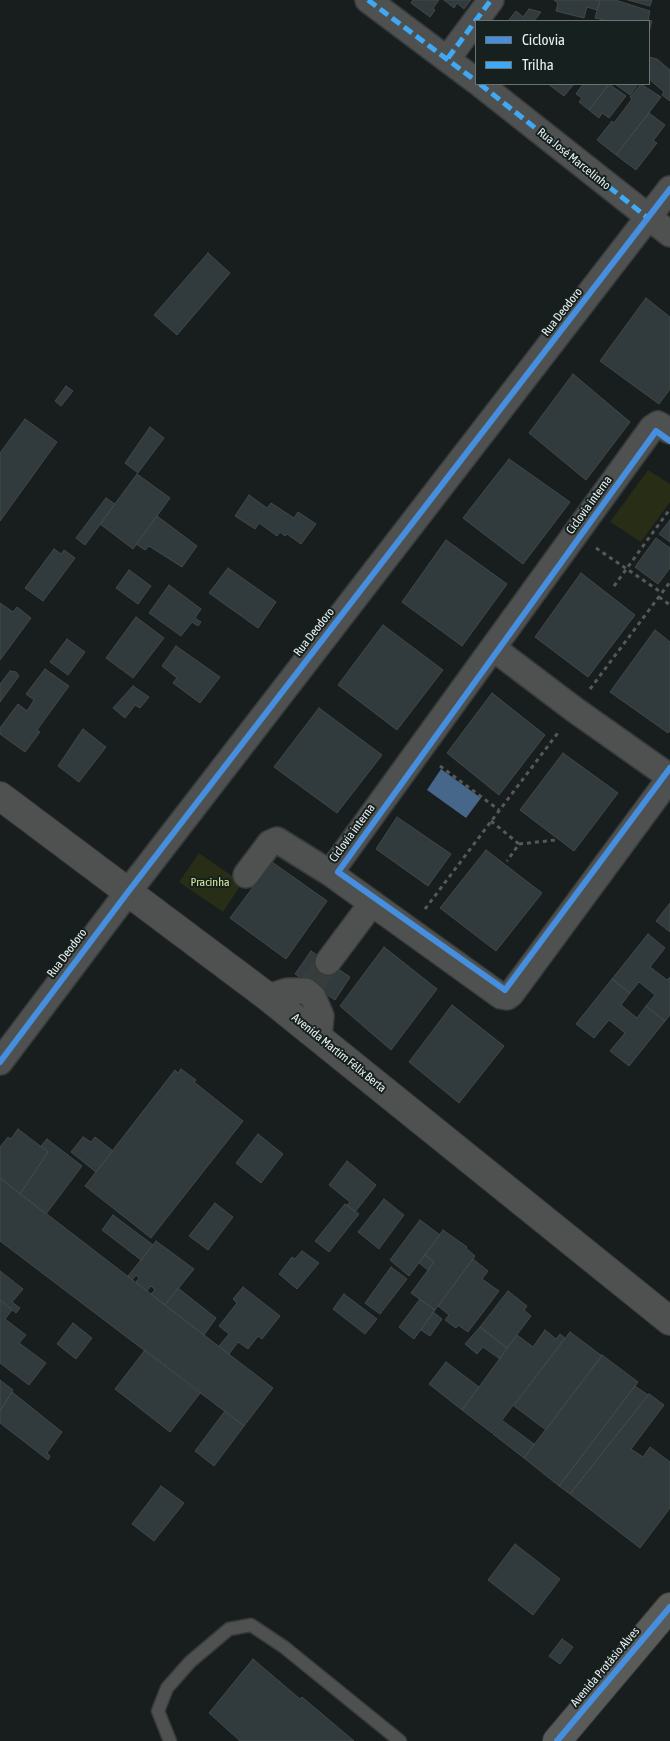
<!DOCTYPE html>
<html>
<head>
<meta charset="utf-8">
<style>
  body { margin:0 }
  #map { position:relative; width:670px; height:1741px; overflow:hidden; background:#181d1d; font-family:"Asap Condensed",sans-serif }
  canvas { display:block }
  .legend { position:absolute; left:475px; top:20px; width:175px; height:65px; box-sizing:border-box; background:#15201f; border:1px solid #6a7472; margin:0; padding:6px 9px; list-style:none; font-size:15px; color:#e9f1ef }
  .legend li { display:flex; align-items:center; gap:10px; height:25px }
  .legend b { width:25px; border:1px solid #6a7472 }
</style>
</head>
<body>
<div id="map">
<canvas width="670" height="1741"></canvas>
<ul class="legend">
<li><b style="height:6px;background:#468fdf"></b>Ciclovia</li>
<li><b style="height:6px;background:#3fa9f5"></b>Trilha</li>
</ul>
</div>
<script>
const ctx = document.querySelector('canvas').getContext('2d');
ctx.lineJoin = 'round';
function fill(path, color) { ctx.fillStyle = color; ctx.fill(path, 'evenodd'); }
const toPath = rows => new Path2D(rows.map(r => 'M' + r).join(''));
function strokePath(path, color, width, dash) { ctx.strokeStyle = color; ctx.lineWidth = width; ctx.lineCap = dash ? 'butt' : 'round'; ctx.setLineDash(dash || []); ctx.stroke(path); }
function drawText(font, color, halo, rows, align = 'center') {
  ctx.font = font + ' "Asap Condensed",sans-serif'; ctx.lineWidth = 4; ctx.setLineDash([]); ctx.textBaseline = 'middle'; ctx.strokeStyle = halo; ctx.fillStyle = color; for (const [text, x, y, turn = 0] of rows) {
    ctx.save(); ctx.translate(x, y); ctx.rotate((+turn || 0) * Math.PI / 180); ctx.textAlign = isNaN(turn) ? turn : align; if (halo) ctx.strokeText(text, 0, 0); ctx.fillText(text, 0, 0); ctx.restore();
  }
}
fill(toPath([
  [648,470,670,484,670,502,641,542,610,522],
  [199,853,242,883,223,912,179,882]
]), '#282e16');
fill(toPath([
  [441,769,481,798,466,818,427,790]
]), '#46668a');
const building = toPath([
  [413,0,439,0,433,8,435,10,430,17,411,3,413,0],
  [444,0,471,0,464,9,457,3,454,8,444,0],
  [554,0,595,0,600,1,597,10,587,7,584,18,556,11,558,3,554,0],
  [600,0,615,0,650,11,648,20,652,21,649,32,649,21,608,21,595,18,600,0],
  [628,0,652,0,650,6,628,0],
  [529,9,541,12,534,21,508,21,516,11,523,17,529,9],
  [649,57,657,59,670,70,670,101,662,95,664,92,649,79,649,57],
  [548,84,574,84,564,96,548,84],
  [583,84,609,84,589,110,579,102,582,98,576,94,583,84],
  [609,84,626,96,609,118,602,113,599,118,589,110,609,84],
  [615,84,638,84,630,95,615,84],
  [641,84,661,97,616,155,597,140,612,121,614,123,632,99,630,97,641,84],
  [649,113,665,125,653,141,657,143,636,170,616,155,649,113],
  [208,253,230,273,177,335,154,315,208,253],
  [646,298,670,317,670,389,659,404,600,361,646,298],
  [573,374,630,422,586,480,529,433,573,374],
  [66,386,73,391,61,406,55,401,66,386],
  [25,419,57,442,0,521,0,453,25,419],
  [150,427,164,438,138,473,125,463,150,427],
  [509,459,570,502,523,564,463,518,509,459],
  [137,474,170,498,133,549,100,524,137,474],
  [249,495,267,508,271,503,294,518,298,512,316,524,301,544,287,534,285,536,280,532,277,536,259,523,255,529,235,516,249,495],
  [106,498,115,504,85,545,76,538,106,498],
  [157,516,197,546,182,567,149,546,145,550,136,544,157,516],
  [670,520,670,542,659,534,670,520],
  [656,538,670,548,670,568,658,584,635,567,656,538],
  [446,540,507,584,462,646,402,602,446,540],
  [54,549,61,554,64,550,75,558,43,601,25,588,54,549],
  [228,568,276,602,258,628,209,593,228,568],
  [129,570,151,586,138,604,116,588,129,570],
  [581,573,635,615,588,677,535,637,581,573],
  [169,585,201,609,195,618,201,622,198,626,192,622,181,636,149,613,169,585],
  [0,603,13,612,17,607,31,618,0,660,0,603],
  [136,617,164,638,133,678,106,658,136,617],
  [383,625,443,670,397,730,338,685,383,625],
  [655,630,670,642,670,731,668,733,610,692,655,630],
  [67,639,85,652,68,675,50,662,67,639],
  [176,646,220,677,200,703,173,683,177,678,162,666,176,646],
  [45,669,69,686,37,730,40,732,25,752,0,734,0,728,18,704,27,711,34,700,26,694,45,669],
  [10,671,16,672,19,676,0,702,0,684,10,671],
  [133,686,149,697,140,708,135,705,125,718,113,708,133,686],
  [492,693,545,735,499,795,447,753,492,693],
  [319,708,382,755,337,813,274,767,319,708],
  [83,729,106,747,79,782,58,766,83,729],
  [563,753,618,793,574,851,520,810,563,753],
  [397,817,451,854,428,886,376,849,397,817],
  [486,850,542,893,496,951,440,908,486,850],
  [272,862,327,901,286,959,230,918,272,862],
  [670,903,670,932,656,921,670,903],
  [648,934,665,948,650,967,667,980,670,977,670,1015,665,1021,646,1006,655,995,639,982,630,993,612,979,648,934],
  [384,947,437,989,391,1050,340,1006,384,947],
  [311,951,350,977,335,1000,295,974,311,951],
  [612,979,630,993,621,1005,637,1018,646,1006,665,1021,629,1066,610,1051,625,1033,609,1020,594,1038,576,1024,612,979],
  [452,1005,504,1046,459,1103,409,1062,452,1005],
  [181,1069,196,1080,194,1082,243,1121,151,1238,85,1186,175,1070,178,1073,181,1069],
  [18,1129,48,1152,20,1194,0,1178,0,1147,8,1137,11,1139,18,1129],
  [258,1134,283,1154,261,1183,236,1163,258,1134],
  [83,1137,91,1142,95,1137,113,1151,96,1172,71,1152,83,1137],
  [47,1139,82,1166,46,1214,20,1194,48,1152,41,1146,47,1139],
  [347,1161,376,1185,355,1212,347,1205,350,1202,329,1185,347,1161],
  [0,1178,273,1388,244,1426,0,1241,0,1178],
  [384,1199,404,1215,379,1249,358,1232,384,1199],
  [215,1203,233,1217,208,1250,189,1236,215,1203],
  [345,1204,359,1214,329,1252,315,1241,345,1204],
  [113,1215,153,1245,141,1260,102,1230,113,1215],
  [420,1220,440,1235,409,1276,390,1260,420,1220],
  [443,1230,467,1247,466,1248,475,1256,435,1310,411,1293,434,1262,425,1255,443,1230],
  [156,1241,194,1269,165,1305,151,1294,155,1290,151,1286,147,1291,136,1282,139,1278,136,1275,132,1280,128,1276,156,1241],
  [302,1251,319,1263,297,1289,279,1274,292,1257,295,1259,302,1251],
  [425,1255,434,1262,428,1270,419,1263,425,1255],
  [473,1259,488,1271,482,1279,499,1291,468,1332,458,1325,456,1328,445,1320,449,1315,438,1306,473,1259],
  [391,1267,407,1279,380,1314,365,1303,391,1267],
  [0,1271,23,1289,12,1302,20,1308,16,1313,0,1300,0,1271],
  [243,1287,280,1316,262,1339,258,1336,248,1349,238,1342,229,1354,219,1346,229,1334,219,1326,237,1303,233,1299,243,1287],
  [178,1288,216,1318,204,1335,165,1305,178,1288],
  [508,1291,527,1306,524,1310,531,1316,507,1348,480,1327,508,1291],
  [344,1294,377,1319,365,1334,333,1309,344,1294],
  [420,1299,435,1310,414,1339,399,1327,420,1299],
  [0,1300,12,1310,5,1319,26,1335,19,1343,46,1363,29,1385,0,1363,0,1300],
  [433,1312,442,1319,430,1336,421,1330,433,1312],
  [73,1323,92,1338,76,1359,57,1344,73,1323],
  [480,1327,507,1348,500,1359,483,1347,477,1354,465,1344,480,1327],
  [545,1330,556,1339,560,1334,565,1338,492,1433,462,1410,517,1335,533,1347,545,1330],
  [570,1332,602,1356,546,1430,514,1406,570,1332],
  [145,1350,201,1392,170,1432,115,1389,145,1350],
  [602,1355,638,1382,559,1486,524,1458,602,1355],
  [446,1362,479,1387,462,1410,429,1384,446,1362],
  [0,1380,13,1390,0,1411,0,1380],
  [635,1386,648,1395,570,1494,559,1486,635,1386],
  [12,1392,62,1432,47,1453,50,1456,48,1460,0,1423,0,1411,12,1392],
  [649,1394,664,1405,631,1449,643,1457,650,1447,670,1462,670,1508,640,1548,570,1494,649,1394],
  [225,1411,244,1426,214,1466,195,1451,225,1411],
  [503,1421,534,1444,524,1458,493,1434,503,1421],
  [161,1486,184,1503,154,1541,132,1524,161,1486],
  [515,1544,560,1579,533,1615,488,1580,515,1544],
  [562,1639,573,1647,560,1664,549,1656,562,1639],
  [253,1659,300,1699,302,1697,354,1741,240,1741,209,1713,253,1659]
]);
fill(building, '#313a3c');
strokePath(building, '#444849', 1);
strokePath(toPath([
  [312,985,328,962]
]), '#373d3c', 25, [25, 12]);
const service = toPath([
  [170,1741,158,1711,167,1688,190,1662,229,1629,251,1625,284,1647,400,1741]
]);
const minor = toPath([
  [368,0,476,81],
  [448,58,491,0],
  [480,84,670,234],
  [670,431,658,424,652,428,330,873,501,996,507,997,511,994,670,778],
  [493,648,575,710,670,777],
  [246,875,270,843,277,840,330,873],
  [328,962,372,903],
  [268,997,287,991,306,991,313,997,321,1016,319,1037],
  [0,1062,128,892,670,189]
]);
const tertiary = toPath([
  [0,796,268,997,670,1321]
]);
const primary = toPath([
  [557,1741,670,1607]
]);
strokePath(service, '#363a3a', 15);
strokePath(minor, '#363a3a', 28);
strokePath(tertiary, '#363a3a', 30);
strokePath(primary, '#363a3a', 30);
strokePath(toPath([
  [596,548,662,593],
  [614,586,670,509],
  [659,597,670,605],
  [590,689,670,582],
  [440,766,499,810],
  [491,821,519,844,507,861],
  [519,844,556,840],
  [425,909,560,730]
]), '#565958', 3, [4, 4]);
strokePath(service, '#4f5150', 12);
strokePath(minor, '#4f5150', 25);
strokePath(tertiary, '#4f5150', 28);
strokePath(primary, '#595b59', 28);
strokePath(toPath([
  [368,0,476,81],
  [448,58,491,0],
  [480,84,648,218]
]), '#3fa9f5', 5, [10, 5]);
strokePath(toPath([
  [670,441,656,431,338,872,505,990,670,768],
  [0,1062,128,892,670,189],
  [557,1741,670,1607]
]), '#468fdf', 6);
drawText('12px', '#e9f1ef', '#15201f', [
  ["Rua José Marcelinho",574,159,39],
  ["Rua Deodoro",562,312,-52],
  ["Ciclovia interna",589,505,-54],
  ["Rua Deodoro",314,632,-52],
  ["Ciclovia interna",352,833,-54],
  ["Rua Deodoro",67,953,-53],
  ["Avenida Martim Félix Berta",339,1053,39],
  ["Avenida Protásio Alves",605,1667,-50]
]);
drawText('12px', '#d8ea99', '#15201f', [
  ["Pracinha",210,882]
]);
</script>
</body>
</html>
